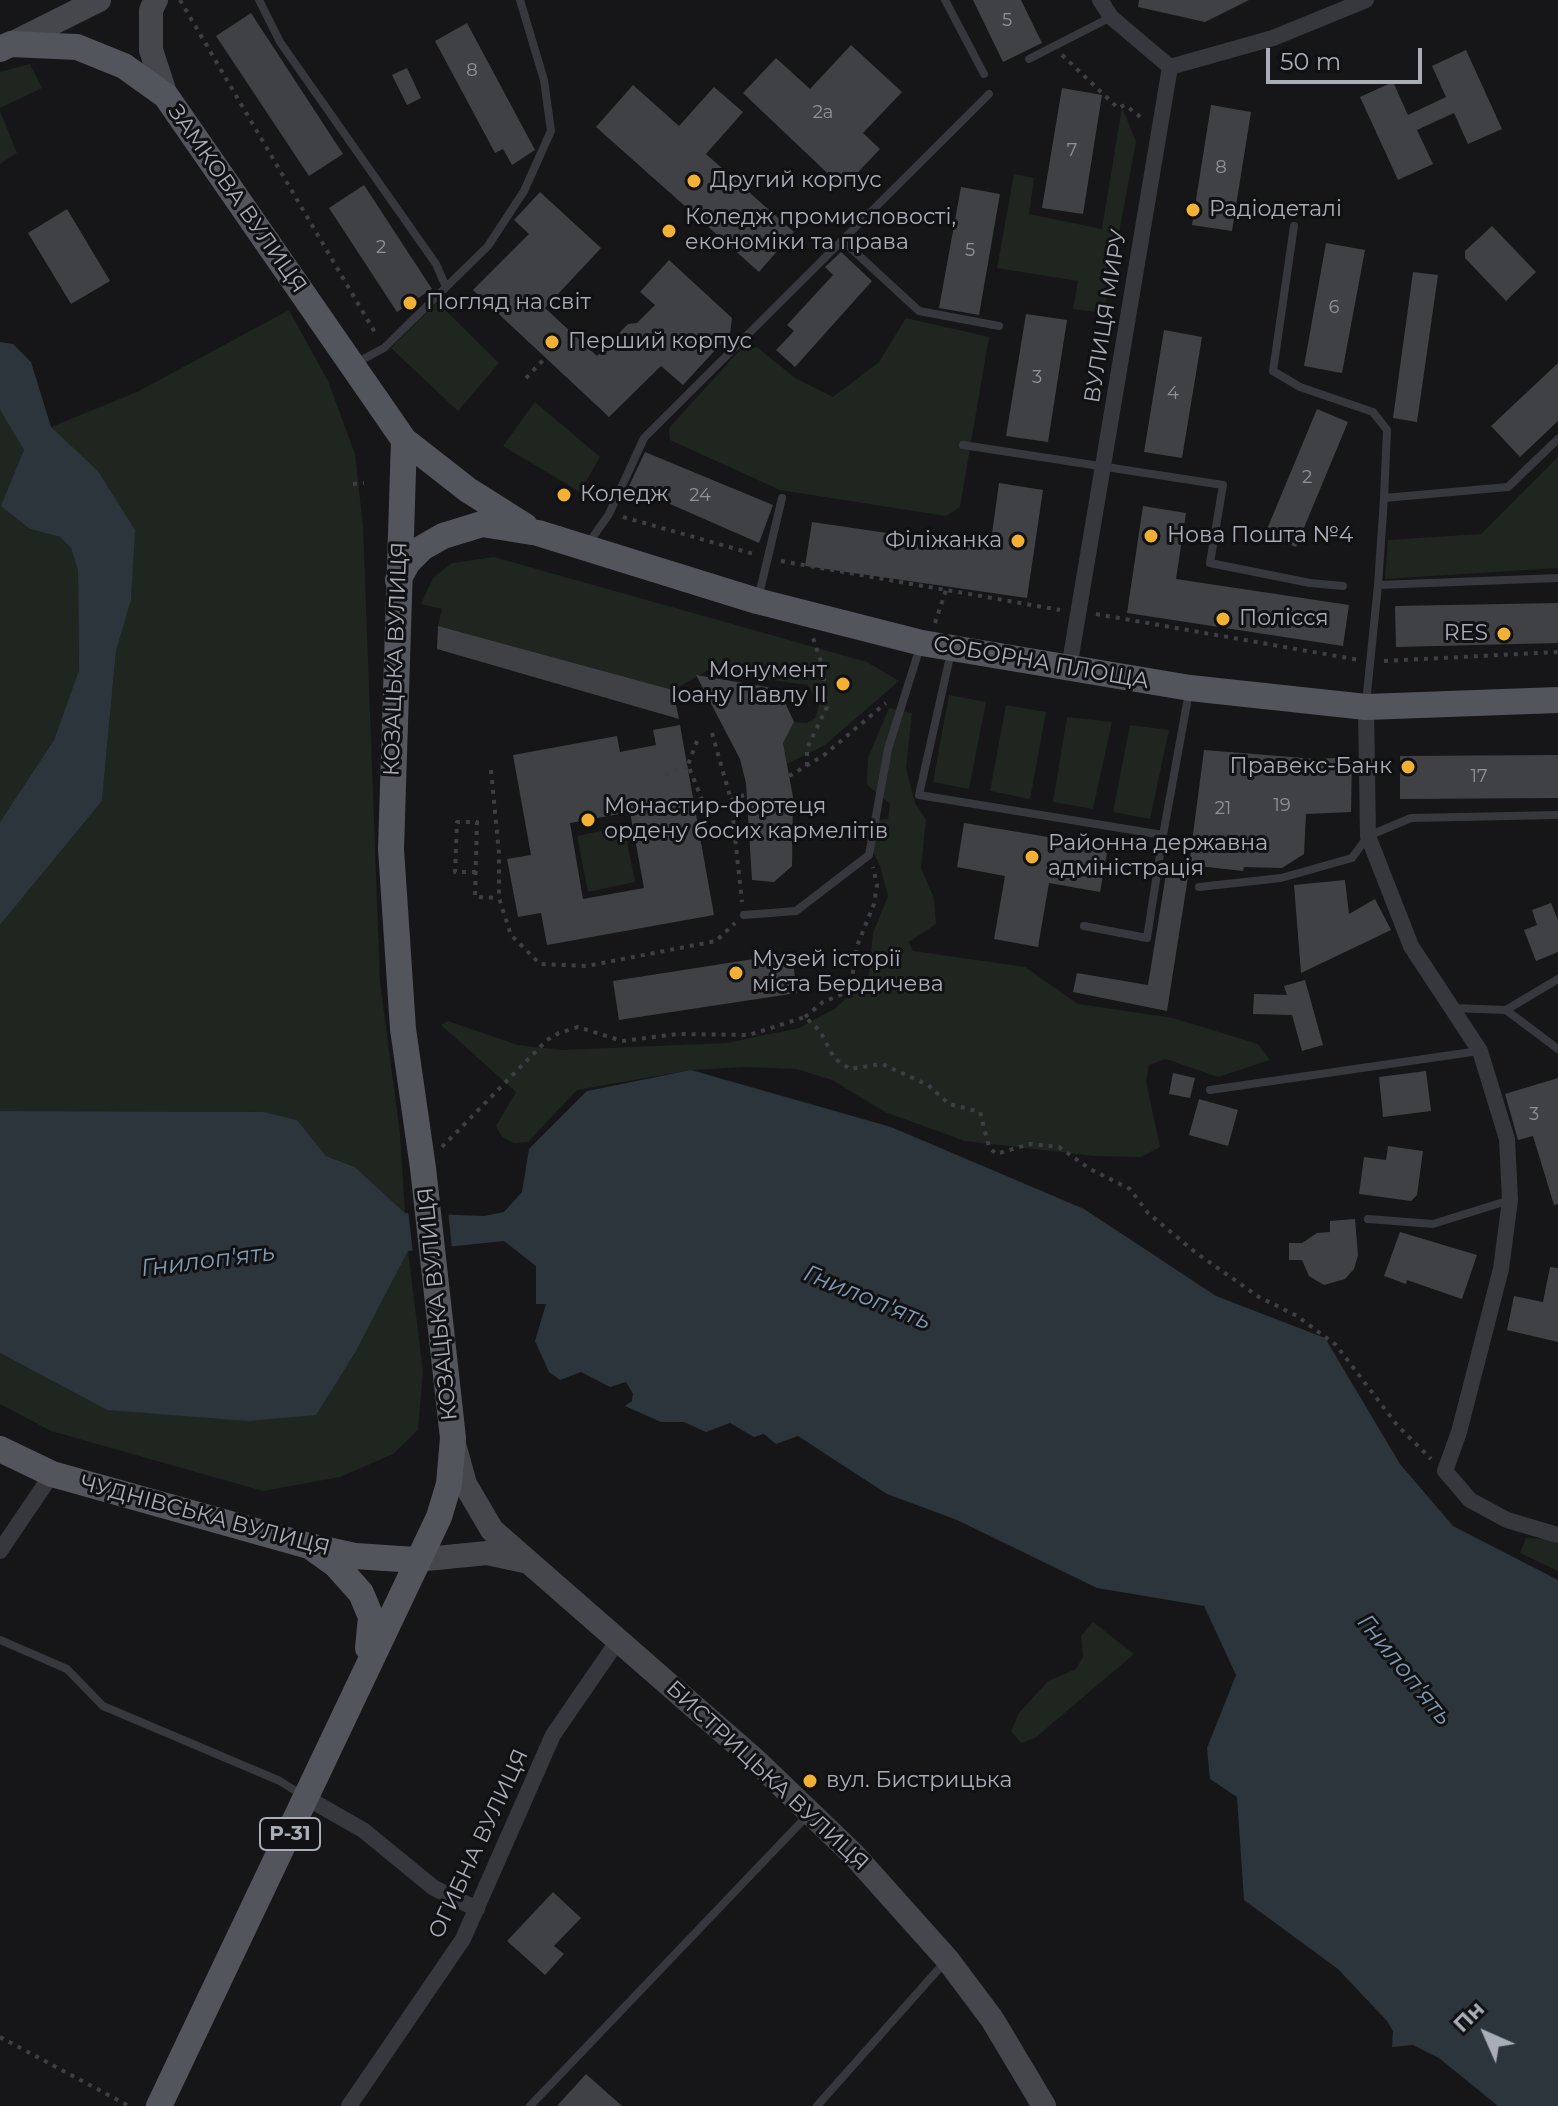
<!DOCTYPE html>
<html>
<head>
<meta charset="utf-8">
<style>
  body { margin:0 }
  #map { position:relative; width:1558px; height:2106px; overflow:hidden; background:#161618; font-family:Montserrat,sans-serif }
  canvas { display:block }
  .north { position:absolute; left:1446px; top:1994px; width:80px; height:80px; -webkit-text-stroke:6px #111113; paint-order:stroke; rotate:315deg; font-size:22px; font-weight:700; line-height:32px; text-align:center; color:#a8adb8 }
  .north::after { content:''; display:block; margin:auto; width:28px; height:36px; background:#a8adb8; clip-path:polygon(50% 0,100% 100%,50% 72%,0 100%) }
  .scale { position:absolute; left:1266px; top:48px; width:156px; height:36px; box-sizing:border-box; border:4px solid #a8adb8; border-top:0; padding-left:10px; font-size:24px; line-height:28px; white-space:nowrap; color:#a8adb8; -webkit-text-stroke:6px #111113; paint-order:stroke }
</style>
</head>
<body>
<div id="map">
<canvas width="1558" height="2106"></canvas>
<div class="north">Пн</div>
<div class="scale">50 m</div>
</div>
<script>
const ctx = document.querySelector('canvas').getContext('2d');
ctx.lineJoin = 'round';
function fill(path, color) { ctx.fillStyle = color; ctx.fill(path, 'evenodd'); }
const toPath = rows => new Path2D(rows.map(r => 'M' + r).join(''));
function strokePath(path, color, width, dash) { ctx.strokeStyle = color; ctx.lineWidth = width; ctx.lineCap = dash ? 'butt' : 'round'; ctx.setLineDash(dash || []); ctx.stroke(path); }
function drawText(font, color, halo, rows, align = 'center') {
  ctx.font = font + ' Montserrat,sans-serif'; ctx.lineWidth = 6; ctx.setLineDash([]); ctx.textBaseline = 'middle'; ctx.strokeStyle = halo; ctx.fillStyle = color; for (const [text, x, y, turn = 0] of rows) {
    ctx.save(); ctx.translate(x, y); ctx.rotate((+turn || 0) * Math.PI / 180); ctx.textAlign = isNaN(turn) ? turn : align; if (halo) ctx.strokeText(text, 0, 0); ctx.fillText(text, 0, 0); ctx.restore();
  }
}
fill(toPath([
  [30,64,42,88,0,108,0,72],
  [1122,107,1136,142,1104,313,1073,309,1078,281,997,268,1014,174,1034,178,1029,214,1102,229],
  [0,111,17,153,0,164],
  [437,302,499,363,458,411,391,348],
  [289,310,328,381,355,454,363,526,380,982,400,1134,405,1213,355,1167,326,1156,297,1120,264,1112,0,1111,0,925,102,801,116,651,131,599,134,530,98,471,51,427,137,392],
  [906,318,989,337,960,507,946,516,780,490,670,440,669,428,739,351,757,347,795,378,833,397,879,362],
  [535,402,600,457,580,492,503,446],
  [0,410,24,450,30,529,60,537,71,548,78,571,79,670,54,740,0,822],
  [1558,457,1558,568,1385,579,1388,540,1481,534],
  [494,557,867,662,899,681,825,745,787,764,783,743,794,722,807,723,815,718,819,706,808,685,707,671,673,690,438,626,442,609,421,604,433,578,452,563],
  [949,695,986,702,969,789,933,782],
  [1006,705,1046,712,1030,799,990,791],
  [889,708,912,713,906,768,915,803,926,820,921,868,934,898,936,924,909,942,913,951,1025,967,1078,1004,1173,1018,1258,1044,1270,1060,1218,1077,1166,1059,1149,1065,1146,1081,1160,1147,1141,1157,1095,1156,965,1141,885,1112,832,1080,796,1069,744,1067,691,1070,577,1090,528,1142,514,1143,502,1137,496,1126,516,1092,441,1025,448,1021,518,1045,562,1050,726,1043,799,1028,836,1008,869,975,873,933,888,896,880,866,863,830,867,821,888,819,890,804,867,785,868,758],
  [1067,717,1112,722,1093,809,1053,802],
  [1130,725,1169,730,1150,819,1113,812],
  [624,826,635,882,588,892,577,836],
  [408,1251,423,1371,418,1430,393,1454,340,1477,263,1491,51,1431,0,1404,0,1353,107,1410,356,1351],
  [1526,1538,1548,1539,1558,1544,1558,1571,1520,1553],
  [1093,1622,1134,1654,1035,1738,1021,1743,1011,1731,1019,1713,1048,1681,1076,1669,1083,1657,1081,1636]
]), '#1e261f');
fill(toPath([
  [0,342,13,344,31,362,51,427,98,471,135,530,131,600,116,651,102,801,0,925,0,822,54,740,79,670,78,571,71,548,60,537,30,529,1,506,24,450,0,410],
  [691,1070,891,1127,1084,1209,1216,1296,1325,1338,1400,1464,1453,1526,1558,1580,1558,2106,1498,2106,1439,2058,1413,2045,1392,2047,1393,2031,1387,2021,1338,1969,1244,1900,1237,1797,1210,1779,1207,1748,1236,1675,1204,1606,1097,1588,957,1520,887,1494,798,1436,776,1444,764,1434,754,1437,730,1423,706,1432,684,1422,661,1422,625,1406,632,1401,633,1394,626,1382,610,1387,581,1372,560,1380,549,1372,535,1341,546,1304,536,1304,536,1266,504,1241,408,1251,356,1351,316,1415,248,1421,107,1410,0,1353,0,1111,264,1112,297,1120,326,1156,355,1167,405,1213,484,1216,504,1212,522,1192,529,1149,587,1091]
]), '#2c353c');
fill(toPath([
  [408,1209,448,1211,452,1249,413,1254]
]), '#161618');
fill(toPath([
  [973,0,1021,0,1042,43,1003,62],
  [1139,0,1249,0,1205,22,1138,7],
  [251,13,343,154,309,176,216,36],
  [467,23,535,150,512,165,503,149,495,153,435,41],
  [851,45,902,92,863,133,880,149,843,188,743,93,776,58,810,89],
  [1466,50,1502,129,1468,144,1454,113,1417,130,1433,164,1398,180,1360,97,1393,82,1408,115,1446,97,1432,66],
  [407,68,421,98,407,105,392,75],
  [633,85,679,126,714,87,743,112,706,154,794,232,759,272,596,127],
  [1062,88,1102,95,1083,214,1042,208],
  [1211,105,1251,112,1232,231,1192,225],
  [364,185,432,289,397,312,329,208],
  [961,187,1000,194,979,315,939,308],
  [540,192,601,248,545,308,597,356,628,324,637,323,655,305,640,292,669,260,732,318,730,334,683,385,661,366,609,417,473,290,529,234,514,220],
  [67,209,110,281,71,304,28,233],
  [1492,226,1536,272,1506,301,1465,258,1465,251],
  [1326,243,1365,250,1342,373,1304,366],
  [841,252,872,281,795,367,776,350,794,331,787,325,833,275,825,267],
  [1413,272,1438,275,1417,422,1393,418],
  [1026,314,1067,320,1048,442,1006,436],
  [1164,330,1202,337,1182,458,1144,452],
  [1558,363,1558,421,1520,457,1491,426],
  [1317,409,1348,422,1296,547,1265,534],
  [645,452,773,505,759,543,629,486],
  [999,483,1043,490,1027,598,805,566,812,522,990,548],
  [1143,506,1186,513,1176,579,1349,605,1343,646,1127,613],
  [1558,603,1558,643,1396,647,1395,606],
  [438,626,673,690,679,719,437,649],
  [696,675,779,689,794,722,783,743,793,797,792,866,774,882,752,880,746,783,740,759],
  [680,725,714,915,547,945,541,913,518,917,507,859,531,855,513,755,617,736,620,752,656,745,653,730],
  [630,812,644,888,583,899,570,823],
  [1204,750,1317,759,1352,757,1351,812,1306,814,1304,854,1282,868,1244,867,1243,871,1189,865],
  [1558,755,1558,798,1400,799,1400,756],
  [964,823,1108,847,1100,892,1049,883,1038,947,994,939,1005,876,957,867],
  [1166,874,1188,877,1167,1011,1073,992,1077,973,1148,985],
  [1345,880,1349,914,1375,899,1391,930,1301,973,1294,885],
  [1551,903,1558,920,1558,952,1536,961,1524,930,1537,925,1532,910],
  [792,953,797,993,619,1020,613,981],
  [1305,980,1323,1045,1302,1051,1292,1015,1253,1014,1254,994,1287,995,1284,986],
  [1426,1071,1431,1111,1383,1117,1379,1077],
  [1173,1073,1195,1078,1190,1098,1169,1094],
  [1558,1078,1558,1204,1554,1205,1533,1136,1518,1140,1505,1094],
  [1199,1099,1238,1110,1228,1146,1189,1135],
  [1388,1146,1423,1151,1417,1195,1411,1201,1359,1194,1364,1157,1386,1160],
  [1355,1219,1358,1255,1354,1269,1345,1279,1324,1285,1309,1276,1302,1260,1289,1260,1289,1243,1302,1243,1317,1233,1330,1232,1330,1221],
  [1400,1232,1477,1255,1462,1299,1407,1280,1406,1284,1384,1276],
  [1550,1267,1558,1268,1558,1342,1507,1330,1514,1296,1543,1302],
  [553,1892,581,1918,554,1946,564,1954,545,1975,507,1941],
  [586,2074,622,2106,557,2106]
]), '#404145');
strokePath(toPath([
  [180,0,377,336],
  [1062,55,1118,108,1125,105,1143,119],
  [526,378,546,357],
  [353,484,364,483],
  [623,517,754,554],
  [781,561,1060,610],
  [1096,614,1359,660],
  [935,623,946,590],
  [1384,661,1558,652],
  [712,733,731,800,742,902],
  [697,741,688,765,705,807],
  [807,766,807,748,827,707,823,668,813,638],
  [491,770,499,853,499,898,511,935,540,964,587,966,716,941,735,923],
  [665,775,688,765],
  [789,776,823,756,886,703],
  [731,800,747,794],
  [476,872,455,872,457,822,477,822,475,897,499,898],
  [805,1017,823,1002,850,991,857,946,874,904,877,885,873,867],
  [442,1147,547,1040,559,1033,578,1027,622,1041,678,1034,749,1035,805,1017,820,1031,834,1058,850,1069,882,1064,928,1085,949,1104,980,1112,989,1147,996,1154,1030,1144,1059,1147,1090,1169,1130,1189,1148,1213,1195,1252,1259,1297,1297,1316,1336,1345,1397,1425,1431,1459],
  [0,2037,129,2106]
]), '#3d3f44', 4, [4, 6]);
strokePath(toPath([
  [259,0,280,42,436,264,446,287],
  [945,0,984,74],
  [1029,59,1111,17],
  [1294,226,1273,371,1300,387,1373,412,1387,430,1384,498,1508,487,1558,439],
  [842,240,919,311,999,326],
  [356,363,384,348,488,246,524,191,551,131,544,80,520,0],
  [963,445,1223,485,1210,563,1310,583,1343,586],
  [588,544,609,514,644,438,989,94],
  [1378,585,1384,498],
  [758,599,782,498],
  [951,652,919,795,1163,835,1189,692],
  [1366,703,1378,585,1558,578],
  [1199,887,1281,878,1352,858,1368,836,1411,818,1558,815],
  [744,915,796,911,869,855,888,749,920,647],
  [1084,926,1147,938,1163,835],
  [1453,1008,1506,1010,1558,979],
  [1506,1010,1558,1049],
  [1210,1090,1479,1051],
  [1368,1219,1433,1224,1510,1200],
  [0,1640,67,1669,103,1706,280,1781,302,1795],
  [530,2106,807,1816],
  [817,2106,944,1963]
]), '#37383d', 8);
strokePath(toPath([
  [1100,0,1111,17,1170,67],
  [1170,67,1273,38,1366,0],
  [1069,668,1170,67],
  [1366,707,1368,836,1411,946,1480,1051,1507,1139,1510,1200,1501,1269,1459,1432,1445,1471,1470,1500,1507,1520,1558,1535],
  [0,1551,52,1474],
  [307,1798,363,1830,434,1888,477,1909],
  [349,2106,463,1939,553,1735,619,1639]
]), '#37383d', 16);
strokePath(toPath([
  [156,0,151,10,151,50,166,96],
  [11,44,99,0],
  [454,1444,465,1484,492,1530,754,1759,854,1855,947,1959,992,2019,1044,2106],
  [416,1560,487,1553,524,1561]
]), '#45474d', 24);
strokePath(toPath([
  [0,49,11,44,77,47,124,66,166,96,404,440,468,490,525,526],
  [398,580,408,562,422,548,443,536,482,524,538,533,757,601,922,643,1190,688,1366,707,1558,700],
  [0,1449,52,1474,309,1546,355,1556,416,1560],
  [315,1550,336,1565,361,1593,371,1617,368,1648],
  [159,2106,439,1517,449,1484,453,1438,423,1168,403,1029,391,849,404,440]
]), '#53555c', 26);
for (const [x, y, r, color] of [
  [694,181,8,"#f2b134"],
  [1193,210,8,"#f2b134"],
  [669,231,8,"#f2b134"],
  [410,303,8,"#f2b134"],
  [552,342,8,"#f2b134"],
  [564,495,8,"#f2b134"],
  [1151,536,8,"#f2b134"],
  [1018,541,8,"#f2b134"],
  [1223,619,8,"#f2b134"],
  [1504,634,8,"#f2b134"],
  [843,684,8,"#f2b134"],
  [1408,767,8,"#f2b134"],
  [588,820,8,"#f2b134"],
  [1032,857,8,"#f2b134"],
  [736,973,8,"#f2b134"],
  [810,1781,8,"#f2b134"]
]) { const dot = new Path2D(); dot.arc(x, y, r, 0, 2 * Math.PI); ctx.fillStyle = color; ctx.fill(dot); strokePath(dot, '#111113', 3); }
drawText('18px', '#8e929b', null, [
  ["5",1007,21],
  ["8",472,71],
  ["2а",823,113],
  ["7",1072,151],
  ["8",1221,168],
  ["2",381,248],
  ["5",970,251],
  ["6",1334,308],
  ["3",1037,378],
  ["4",1173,394],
  ["2",1307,478],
  ["24",700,496],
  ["17",1479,777],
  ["19",1282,806],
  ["21",1223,809],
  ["3",1534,1115]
]);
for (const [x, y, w] of [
  [290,1834,60]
]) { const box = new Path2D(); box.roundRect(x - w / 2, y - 16, w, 32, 6); ctx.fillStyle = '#111113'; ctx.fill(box); strokePath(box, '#a8adb8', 2); }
drawText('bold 20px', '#a8adb8', null, [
  ["Р-31",290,1834]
]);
drawText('22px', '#a8adb8', '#111113', [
  ["Другий корпус",710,181],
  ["Радіодеталі",1209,210],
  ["Коледж промисловості,",685,218],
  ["економіки та права",685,243],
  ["Погляд на світ",426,303],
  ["Перший корпус",568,342],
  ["Коледж",580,495],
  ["Нова Пошта №4",1167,536],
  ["Філіжанка",1002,541,"right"],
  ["Полісся",1239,619],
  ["RES",1488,634,"right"],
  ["Монумент",827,671,"right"],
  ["Іоану Павлу ІІ",827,696,"right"],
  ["Правекс-Банк",1392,767,"right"],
  ["Монастир-фортеця",604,807],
  ["ордену босих кармелітів",604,832],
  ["Районна державна",1048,844],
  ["адміністрація",1048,869],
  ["Музей історії",752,960],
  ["міста Бердичева",752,985],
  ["вул. Бистрицька",826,1781]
], 'left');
drawText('22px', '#a8adb8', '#111113', [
  ["ЗАМКОВА ВУЛИЦЯ",237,199,55],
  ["ВУЛИЦЯ МИРУ",1106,316,-81],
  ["КОЗАЦЬКА ВУЛИЦЯ",396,659,-88],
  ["СОБОРНА ПЛОЩА",1041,663,10],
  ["КОЗАЦЬКА ВУЛИЦЯ",438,1304,-96],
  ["ЧУДНІВСЬКА ВУЛИЦЯ",205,1516,15],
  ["БИСТРИЦЬКА ВУЛИЦЯ",767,1776,43],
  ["ОГИБНА ВУЛИЦЯ",479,1844,-65]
]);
drawText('italic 24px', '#7f9bb3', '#111113', [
  ["Гнилоп'ять",208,1261,-7],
  ["Гнилоп'ять",867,1298,22],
  ["Гнилоп'ять",1404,1670,51]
]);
</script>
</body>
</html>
